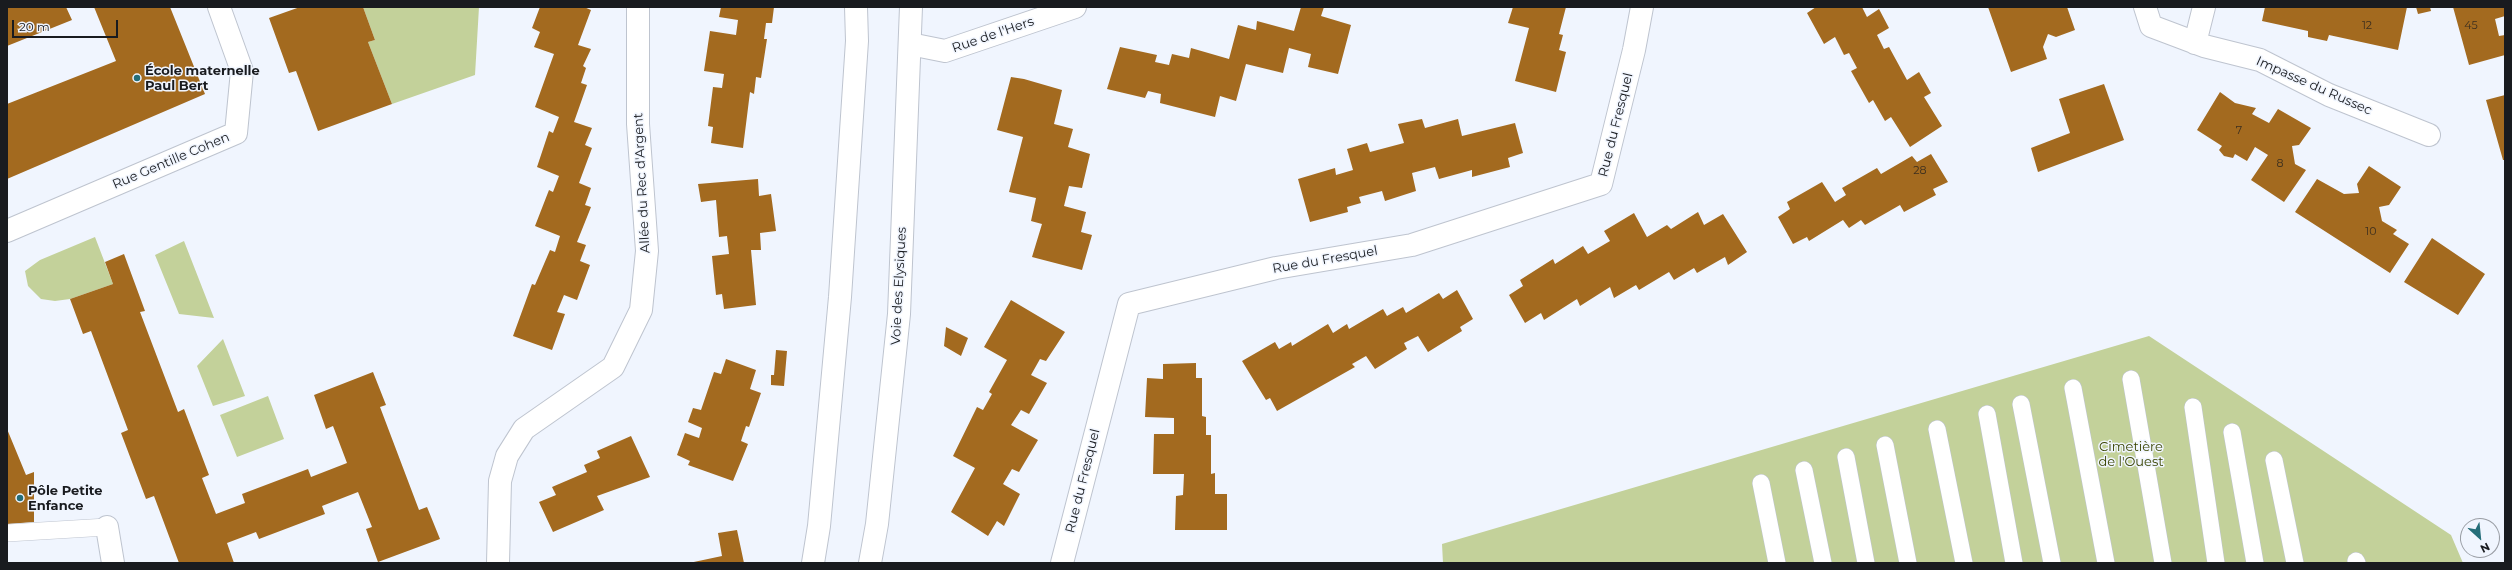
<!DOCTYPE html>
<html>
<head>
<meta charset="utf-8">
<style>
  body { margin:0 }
  #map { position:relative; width:2512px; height:570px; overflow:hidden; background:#f0f5fe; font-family:Montserrat,sans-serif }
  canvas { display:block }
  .frame { position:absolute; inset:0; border:8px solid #191b1f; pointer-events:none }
  .north { position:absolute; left:2460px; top:518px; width:40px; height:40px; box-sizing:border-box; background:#f0f5fe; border:1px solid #9a9ea5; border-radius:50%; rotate:153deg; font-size:11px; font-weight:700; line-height:16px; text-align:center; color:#191b1f }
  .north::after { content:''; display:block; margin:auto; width:14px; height:18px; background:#256e79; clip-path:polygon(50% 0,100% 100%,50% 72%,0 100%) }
  .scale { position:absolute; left:12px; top:20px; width:106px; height:18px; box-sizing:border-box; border:2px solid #191b1f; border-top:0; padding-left:5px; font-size:12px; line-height:14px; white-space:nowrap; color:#191b1f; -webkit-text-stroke:3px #f0f5fe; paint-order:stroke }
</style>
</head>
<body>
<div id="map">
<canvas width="2512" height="570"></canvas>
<div class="frame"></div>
<div class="north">N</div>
<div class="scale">20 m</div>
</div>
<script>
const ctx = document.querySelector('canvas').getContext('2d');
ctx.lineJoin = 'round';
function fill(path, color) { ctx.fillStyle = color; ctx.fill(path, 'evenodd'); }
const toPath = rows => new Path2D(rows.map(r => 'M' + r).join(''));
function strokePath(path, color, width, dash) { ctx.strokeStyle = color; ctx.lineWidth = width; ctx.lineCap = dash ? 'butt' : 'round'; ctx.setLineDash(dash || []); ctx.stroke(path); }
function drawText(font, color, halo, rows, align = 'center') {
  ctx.font = font + ' Montserrat,sans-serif'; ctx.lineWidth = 3; ctx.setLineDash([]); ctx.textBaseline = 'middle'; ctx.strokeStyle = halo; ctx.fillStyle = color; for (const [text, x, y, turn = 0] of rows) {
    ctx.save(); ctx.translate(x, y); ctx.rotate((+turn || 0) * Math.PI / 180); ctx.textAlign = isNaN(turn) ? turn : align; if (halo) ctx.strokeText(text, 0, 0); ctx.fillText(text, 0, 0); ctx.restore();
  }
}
fill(toPath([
  [363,7,479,7,475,75,392,104,368,42,375,40],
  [95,237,113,284,70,299,55,301,41,299,28,286,25,271,40,260],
  [184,241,214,318,179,314,155,255],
  [2149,336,2451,535,2463,563,1443,563,1442,544],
  [223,339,245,396,213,406,197,366],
  [268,396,284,439,237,457,220,415]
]), '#c3d19a');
fill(toPath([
  [7,7,66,7,72,20,7,46],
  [94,7,170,7,205,94,7,179,7,104,116,61],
  [300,7,363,7,375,40,368,42,392,104,318,131,296,71,289,73,269,18],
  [540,7,584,7,591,10,578,45,591,49,583,66,586,68,581,83,587,85,574,122,592,128,585,145,592,148,579,183,591,188,585,205,591,207,577,242,586,245,580,261,590,265,577,300,564,295,557,312,565,314,552,350,513,336,532,284,535,285,550,250,555,252,560,236,535,226,549,190,553,192,559,176,537,167,549,131,553,133,559,117,535,107,554,54,534,47,540,32,532,28],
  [721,7,774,7,772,23,766,23,764,39,767,39,761,78,756,77,754,94,750,92,743,148,711,143,713,127,708,126,713,87,722,88,724,74,704,71,710,31,736,35,738,20,719,17],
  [1301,7,1324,7,1321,16,1351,25,1338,74,1308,67,1311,54,1289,48,1283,73,1246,64,1236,101,1220,96,1215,117,1160,103,1161,94,1148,91,1145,98,1107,89,1120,47,1157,55,1155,62,1169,65,1172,54,1189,58,1191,48,1229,59,1238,25,1256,30,1257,21,1294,31],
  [1513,7,1566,7,1559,34,1563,35,1559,50,1566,52,1556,92,1515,81,1529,28,1508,23],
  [1816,7,1862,7,1867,17,1879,9,1889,28,1877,35,1884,49,1889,47,1907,80,1919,72,1931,93,1924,97,1942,126,1910,147,1891,117,1885,121,1873,100,1869,103,1851,71,1857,68,1849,53,1844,55,1835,37,1824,44,1807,13],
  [1988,7,2067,7,2075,30,2056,37,2048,34,2043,47,2047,59,2011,72],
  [2265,7,2407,7,2398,50,2329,35,2327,41,2308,37,2308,31,2262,21],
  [2416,7,2430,7,2431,11,2418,14],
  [2453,7,2505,7,2505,16,2495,19,2499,36,2505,35,2505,55,2469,65],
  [1011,77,1024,79,1062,90,1054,124,1073,129,1068,147,1090,154,1082,188,1069,186,1064,206,1086,212,1081,232,1092,235,1082,270,1032,257,1042,224,1031,221,1036,198,1009,192,1023,137,997,130],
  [2104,84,2124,140,2038,172,2031,148,2070,133,2059,99],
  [2220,92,2235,103,2256,108,2252,114,2269,123,2278,109,2311,128,2299,145,2292,146,2295,164,2306,170,2284,202,2251,180,2268,155,2255,147,2247,161,2235,154,2233,158,2224,156,2219,150,2222,146,2197,130],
  [2505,95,2505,160,2503,160,2486,100],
  [1422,119,1425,128,1458,119,1462,136,1515,123,1523,153,1508,158,1510,167,1472,177,1472,170,1439,179,1435,167,1412,173,1416,191,1385,201,1382,191,1359,197,1361,203,1347,207,1348,212,1310,222,1298,179,1335,168,1336,175,1353,170,1347,149,1367,143,1370,152,1404,143,1398,124],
  [1931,154,1948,182,1933,189,1936,195,1904,212,1900,205,1865,225,1861,220,1849,228,1843,220,1809,241,1807,237,1793,244,1778,217,1790,209,1787,202,1822,182,1835,202,1846,195,1842,188,1877,168,1881,174,1912,156,1917,162],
  [2369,166,2401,187,2389,205,2379,207,2382,221,2397,230,2393,234,2409,244,2390,273,2295,212,2317,179,2344,194,2359,193,2357,184],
  [758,179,759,196,771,194,776,231,760,233,761,250,751,250,756,305,724,309,722,294,716,295,712,256,729,254,727,236,719,237,716,200,701,202,698,184],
  [1698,212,1704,225,1723,214,1747,252,1728,265,1725,257,1697,273,1694,268,1674,280,1669,272,1639,290,1636,285,1614,298,1610,287,1580,306,1577,299,1544,320,1541,313,1525,323,1509,295,1523,286,1520,280,1553,259,1555,264,1583,246,1588,254,1610,241,1604,231,1634,213,1647,237,1667,225,1671,229],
  [2432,238,2485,274,2458,315,2404,282],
  [124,254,145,311,140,312,178,412,184,409,209,475,202,478,216,514,245,503,242,494,308,469,311,477,347,463,333,426,326,429,314,395,373,372,386,405,380,407,419,510,427,507,440,539,378,562,366,529,372,527,358,492,322,506,325,514,259,539,256,532,227,543,234,563,179,563,154,496,146,499,121,433,128,430,91,331,83,334,70,299,113,284,105,262],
  [1457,290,1473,319,1460,327,1462,331,1428,352,1418,336,1404,343,1407,349,1375,369,1366,356,1352,364,1355,367,1277,411,1270,398,1266,400,1242,361,1275,342,1279,349,1291,342,1292,346,1328,324,1333,333,1347,324,1349,329,1383,309,1387,316,1403,307,1406,313,1439,293,1443,299],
  [1011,300,1065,332,1046,361,1040,359,1031,375,1047,383,1029,414,1021,410,1011,425,1038,440,1019,472,1012,469,1003,484,1020,494,1004,526,997,521,988,536,951,512,975,468,953,456,977,407,983,410,992,394,989,392,1007,360,984,347],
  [946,327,968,338,961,356,944,346],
  [776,350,787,351,784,386,771,385,771,375,774,375],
  [726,359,756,370,750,389,761,393,749,427,746,426,741,441,748,444,733,481,688,465,690,461,677,455,685,433,699,438,702,428,688,422,693,408,701,410,714,372,721,374],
  [1196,363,1196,378,1202,378,1202,416,1206,417,1206,435,1211,435,1211,474,1215,473,1215,494,1227,494,1227,530,1175,530,1176,496,1183,495,1184,474,1153,474,1154,434,1174,434,1174,418,1145,417,1147,378,1163,379,1163,364],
  [7,429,26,475,34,472,34,522,7,524],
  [631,436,650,477,597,496,604,510,553,532,539,502,556,495,552,487,587,472,584,465,600,458,597,451],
  [737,530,744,563,689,563,722,556,718,533]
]), '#a36a1f');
const service = toPath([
  [2131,379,2163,563],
  [2073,388,2106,563],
  [2021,404,2052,563],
  [2193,407,2216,563],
  [1987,414,2014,563],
  [1937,429,1964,563],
  [2232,432,2255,563],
  [1885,445,1908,563],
  [1846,457,1866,563],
  [2274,460,2295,563],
  [1804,470,1823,563],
  [1761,483,1777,563],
  [7,533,107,527],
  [2356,561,2357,563]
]);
const minor = toPath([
  [2145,7,2151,26,2204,46,2260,60,2329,95,2429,135],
  [2195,43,2204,7],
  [910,44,945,51,1075,7],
  [7,231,236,133,242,71,219,7],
  [107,527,113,563],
  [498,563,500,481,507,456,524,429,613,367,641,310,647,251,638,124,638,7],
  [1062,563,1129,304,1276,268,1412,245,1601,184,1634,50,1642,7]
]);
const tertiary = toPath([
  [813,563,819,526,840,297,857,41,856,7],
  [870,563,877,524,899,314,911,7]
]);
strokePath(service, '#bec4cf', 18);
strokePath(minor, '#bec4cf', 24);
strokePath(tertiary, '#bec4cf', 24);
strokePath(service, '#fff', 17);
strokePath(minor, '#fff', 22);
strokePath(tertiary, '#fff', 22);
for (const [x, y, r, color] of [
  [137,78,4,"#256e79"],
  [20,498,4,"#256e79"]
]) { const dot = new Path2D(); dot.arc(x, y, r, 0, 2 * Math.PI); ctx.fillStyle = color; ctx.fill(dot); strokePath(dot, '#f0f5fe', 1.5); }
drawText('11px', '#3c2f1f', null, [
  ["12",2367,26],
  ["45",2471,26],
  ["7",2239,131],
  ["8",2280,164],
  ["28",1920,171],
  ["10",2371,232]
]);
drawText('13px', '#191b1f', '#f0f5fe', [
  ["Rue de l'Hers",993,35,-19],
  ["Impasse du Russec",2314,86,24],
  ["Rue du Fresquel",1616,125,-76],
  ["Rue Gentille Cohen",171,161,-23],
  ["Allée du Rec d'Argent",642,183,-93],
  ["Rue du Fresquel",1325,260,-10],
  ["Voie des Elysiques",899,286,-87],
  ["Rue du Fresquel",1083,481,-76]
]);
drawText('bold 13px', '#191b1f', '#f0f5fe', [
  ["École maternelle",145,71],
  ["Paul Bert",145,86],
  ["Pôle Petite",28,491],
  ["Enfance",28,506]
], 'left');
drawText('13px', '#3a4502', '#f0f5fe', [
  ["Cimetière",2131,447],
  ["de l'Ouest",2131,462]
]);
</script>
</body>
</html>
